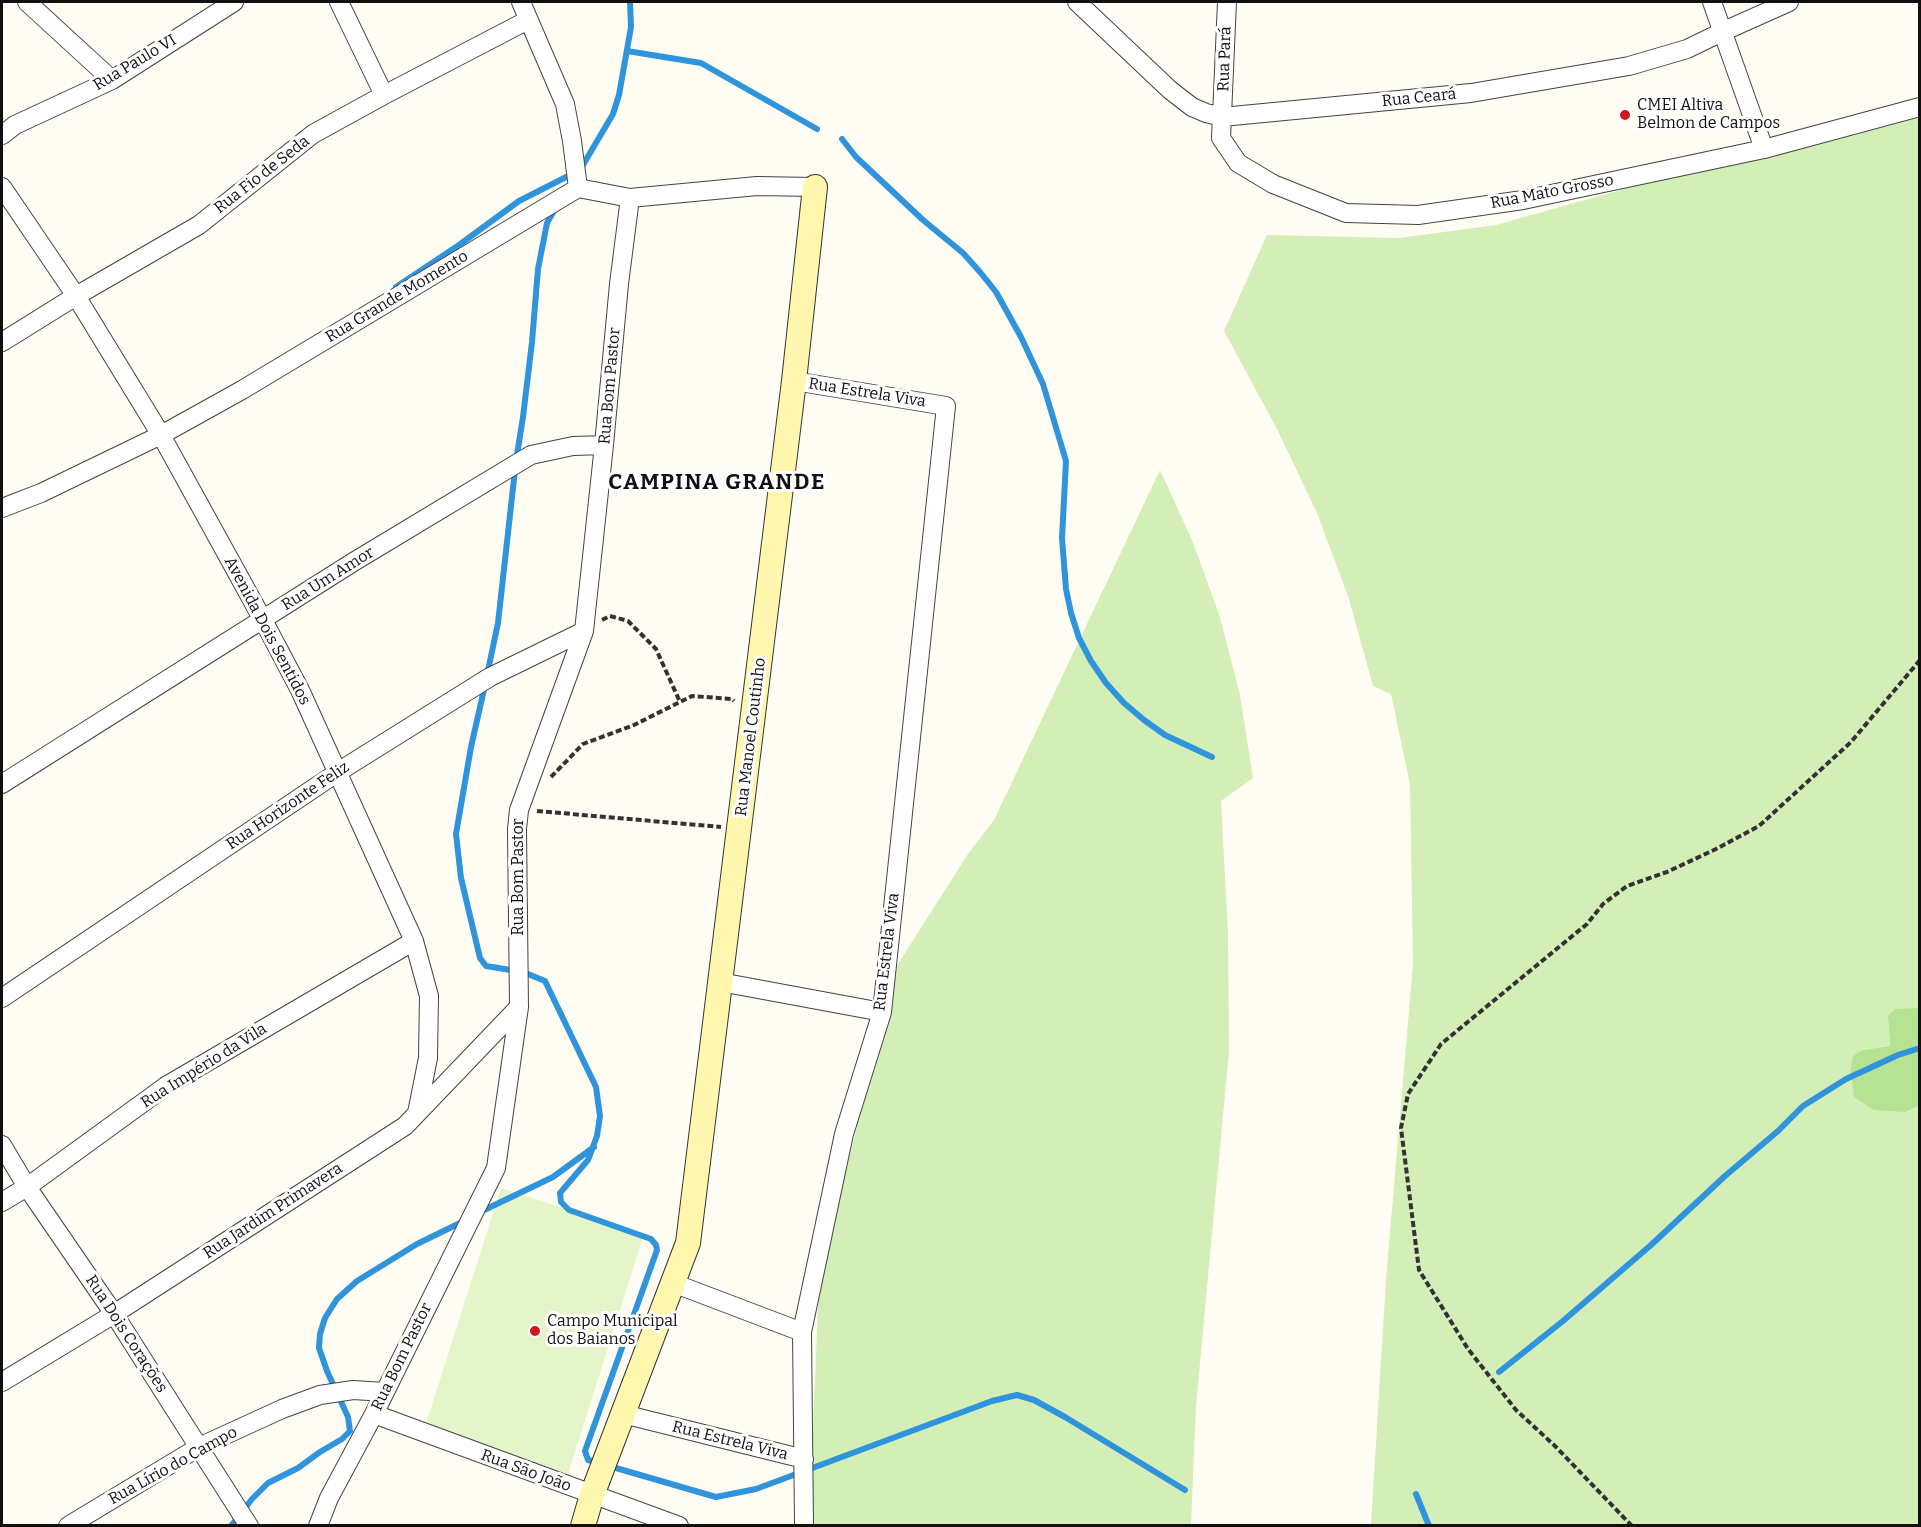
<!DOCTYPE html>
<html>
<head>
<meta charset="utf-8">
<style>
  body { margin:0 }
  #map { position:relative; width:1921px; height:1527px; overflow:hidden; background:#fffdf3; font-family:Bitter,serif }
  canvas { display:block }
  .frame { position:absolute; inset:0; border:3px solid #101010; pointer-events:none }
</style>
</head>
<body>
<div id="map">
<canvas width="1921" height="1527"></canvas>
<div class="frame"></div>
</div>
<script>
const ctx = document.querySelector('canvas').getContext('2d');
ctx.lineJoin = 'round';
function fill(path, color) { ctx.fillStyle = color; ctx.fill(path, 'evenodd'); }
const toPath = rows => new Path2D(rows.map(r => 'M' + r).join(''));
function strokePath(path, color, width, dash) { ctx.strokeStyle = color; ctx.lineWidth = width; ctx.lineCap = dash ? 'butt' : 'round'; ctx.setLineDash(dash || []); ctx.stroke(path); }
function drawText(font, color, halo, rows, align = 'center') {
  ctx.font = font + ' Bitter,serif'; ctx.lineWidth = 6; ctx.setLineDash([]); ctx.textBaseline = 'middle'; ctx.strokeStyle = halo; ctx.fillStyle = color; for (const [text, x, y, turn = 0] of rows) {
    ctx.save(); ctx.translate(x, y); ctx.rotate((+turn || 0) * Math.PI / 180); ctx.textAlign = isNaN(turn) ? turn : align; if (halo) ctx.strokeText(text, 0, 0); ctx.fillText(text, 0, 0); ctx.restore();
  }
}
fill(toPath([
  [1919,106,1919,1008,1888,1016,1890,1046,1861,1050,1905,1112,1919,1106,1919,1525,1371,1525,1386,1279,1413,964,1410,784,1391,694,1373,686,1349,599,1317,513,1277,429,1224,331,1267,235,1399,238,1496,225],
  [1160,470,1192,540,1219,614,1240,695,1253,778,1221,801,1228,933,1229,1051,1196,1406,1191,1525,809,1526,819,1282,896,967,968,854,994,820]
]), '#d3efb7');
fill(toPath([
  [1919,1008,1919,1106,1905,1112,1874,1110,1854,1097,1851,1069,1853,1056,1862,1050,1890,1046,1888,1016,1895,1009]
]), '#b6e294');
fill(toPath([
  [501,1188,644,1234,568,1474,425,1427]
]), '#e5f5ca');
strokePath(toPath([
  [627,51,701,63,817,129],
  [842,139,856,157,923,220,963,253,980,272,996,292,1021,337,1043,384,1066,461,1062,538,1066,589,1071,613,1079,638,1091,661,1106,683,1124,703,1144,720,1165,735,1212,757],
  [580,170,613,114,619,95,631,27,630,2],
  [396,287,459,245,519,201,574,173],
  [487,675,498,623,516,461,523,417,532,342,538,269,547,223,555,209],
  [485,685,471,747,456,834,461,878,480,958,486,966,523,972,545,981,596,1087,600,1116,597,1136,588,1160,560,1193,561,1202,569,1210,651,1239,656,1245,657,1250,585,1451,588,1460,600,1463],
  [478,1213,553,1177,594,1147],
  [1499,1372,1563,1321,1651,1245,1725,1176,1778,1131,1803,1106,1846,1079,1898,1055,1920,1048],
  [609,1466,716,1497,756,1489,992,1401,1017,1395,1034,1400,1065,1417,1185,1490],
  [1416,1494,1429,1526],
  [231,1526,252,1499,268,1483,298,1468,320,1452,342,1439,350,1431,348,1417,327,1371,319,1348,320,1334,325,1318,337,1299,357,1281,417,1244,464,1221]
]), '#2f94dc', 6);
const street = toPath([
  [27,2,112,80],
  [339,2,384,95],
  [521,2,565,104,572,141,578,188],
  [1077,2,1170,90,1192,107,1206,113,1222,117,1471,93,1629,66,1687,49,1724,31,1789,2],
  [1227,2,1221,138,1238,163,1273,184,1346,213,1418,215,1523,200,1764,149,1920,107],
  [1712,2,1764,149],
  [2,135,15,125,112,80,234,2],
  [2,187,76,296,161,435,263,620,300,690,414,941,429,996,428,1058,417,1113],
  [2,342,76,296,199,225,313,134,384,95,528,20],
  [794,381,946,406,882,1012,844,1134,802,1332,804,1526],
  [2,508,41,493,161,435,242,390,578,188,630,198,757,186,815,187],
  [2,784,355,561,531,455,573,446,604,445],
  [720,982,882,1012],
  [2,998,338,772,490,677,584,631],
  [2,1145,27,1187,114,1314,249,1526],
  [2,1202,27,1187,166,1086,414,941],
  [673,1283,802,1332],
  [2,1382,114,1314,405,1126,519,1007],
  [374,1414,679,1526],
  [623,1414,804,1459],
  [68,1526,199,1447,282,1409,320,1395,353,1390,385,1392],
  [318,1526,329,1498,374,1414,496,1168,519,1007,517,829,519,810,584,631,604,445,619,284,630,198]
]);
const secondary = toPath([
  [583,1526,592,1495,688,1243,794,381,815,187]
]);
strokePath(street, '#434343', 20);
strokePath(secondary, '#323232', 26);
strokePath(toPath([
  [602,620,610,616,628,621,656,649,680,702],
  [551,777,583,744,634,725,692,696,732,699,734,701],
  [537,811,721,827],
  [1632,1526,1555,1446,1516,1410,1468,1349,1419,1270,1401,1128,1408,1094,1441,1044,1587,924,1603,904,1627,886,1667,872,1716,849,1759,826,1851,742,1920,660]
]), '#323232', 4, [6, 3]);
strokePath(street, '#fff', 18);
strokePath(secondary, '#fff7ae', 24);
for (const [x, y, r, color] of [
  [1625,115,6,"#d1171c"],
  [535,1331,6,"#d1171c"]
]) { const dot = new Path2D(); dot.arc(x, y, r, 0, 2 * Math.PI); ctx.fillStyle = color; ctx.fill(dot); strokePath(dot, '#fff', 2); }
drawText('16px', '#101010', '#fff', [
  ["Rua Pará",1225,59,-88],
  ["Rua Paulo VI",135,63,-31],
  ["Rua Ceará",1419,98,-6],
  ["Rua Fio de Seda",262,175,-38],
  ["Rua Mato Grosso",1552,192,-11],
  ["Rua Grande Momento",397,297,-31],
  ["Rua Bom Pastor",610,386,-85],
  ["Rua Estrela Viva",867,393,9],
  ["Rua Um Amor",328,579,-32],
  ["Avenida Dois Sentidos",267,631,62],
  ["Rua Manoel Coutinho",751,737,-83],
  ["Rua Horizonte Feliz",288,806,-34],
  ["Rua Bom Pastor",519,877,-90],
  ["Rua Estrela Viva",887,952,-83],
  ["Rua Império da Vila",204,1066,-32],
  ["Rua Jardim Primavera",273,1211,-33],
  ["Rua Dois Corações",126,1334,57],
  ["Rua Bom Pastor",402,1357,-64],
  ["Rua Estrela Viva",730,1441,14],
  ["Rua Lírio do Campo",173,1466,-29],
  ["Rua São João",526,1471,20]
]);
drawText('16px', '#101010', '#fff', [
  ["CMEI Altiva",1637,106],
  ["Belmon de Campos",1637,124],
  ["Campo Municipal",547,1322],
  ["dos Baianos",547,1340]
], 'left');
ctx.letterSpacing = '1.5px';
drawText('bold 22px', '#101010', '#fff', [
  ["CAMPINA GRANDE",717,483]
]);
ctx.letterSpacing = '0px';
</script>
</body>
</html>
